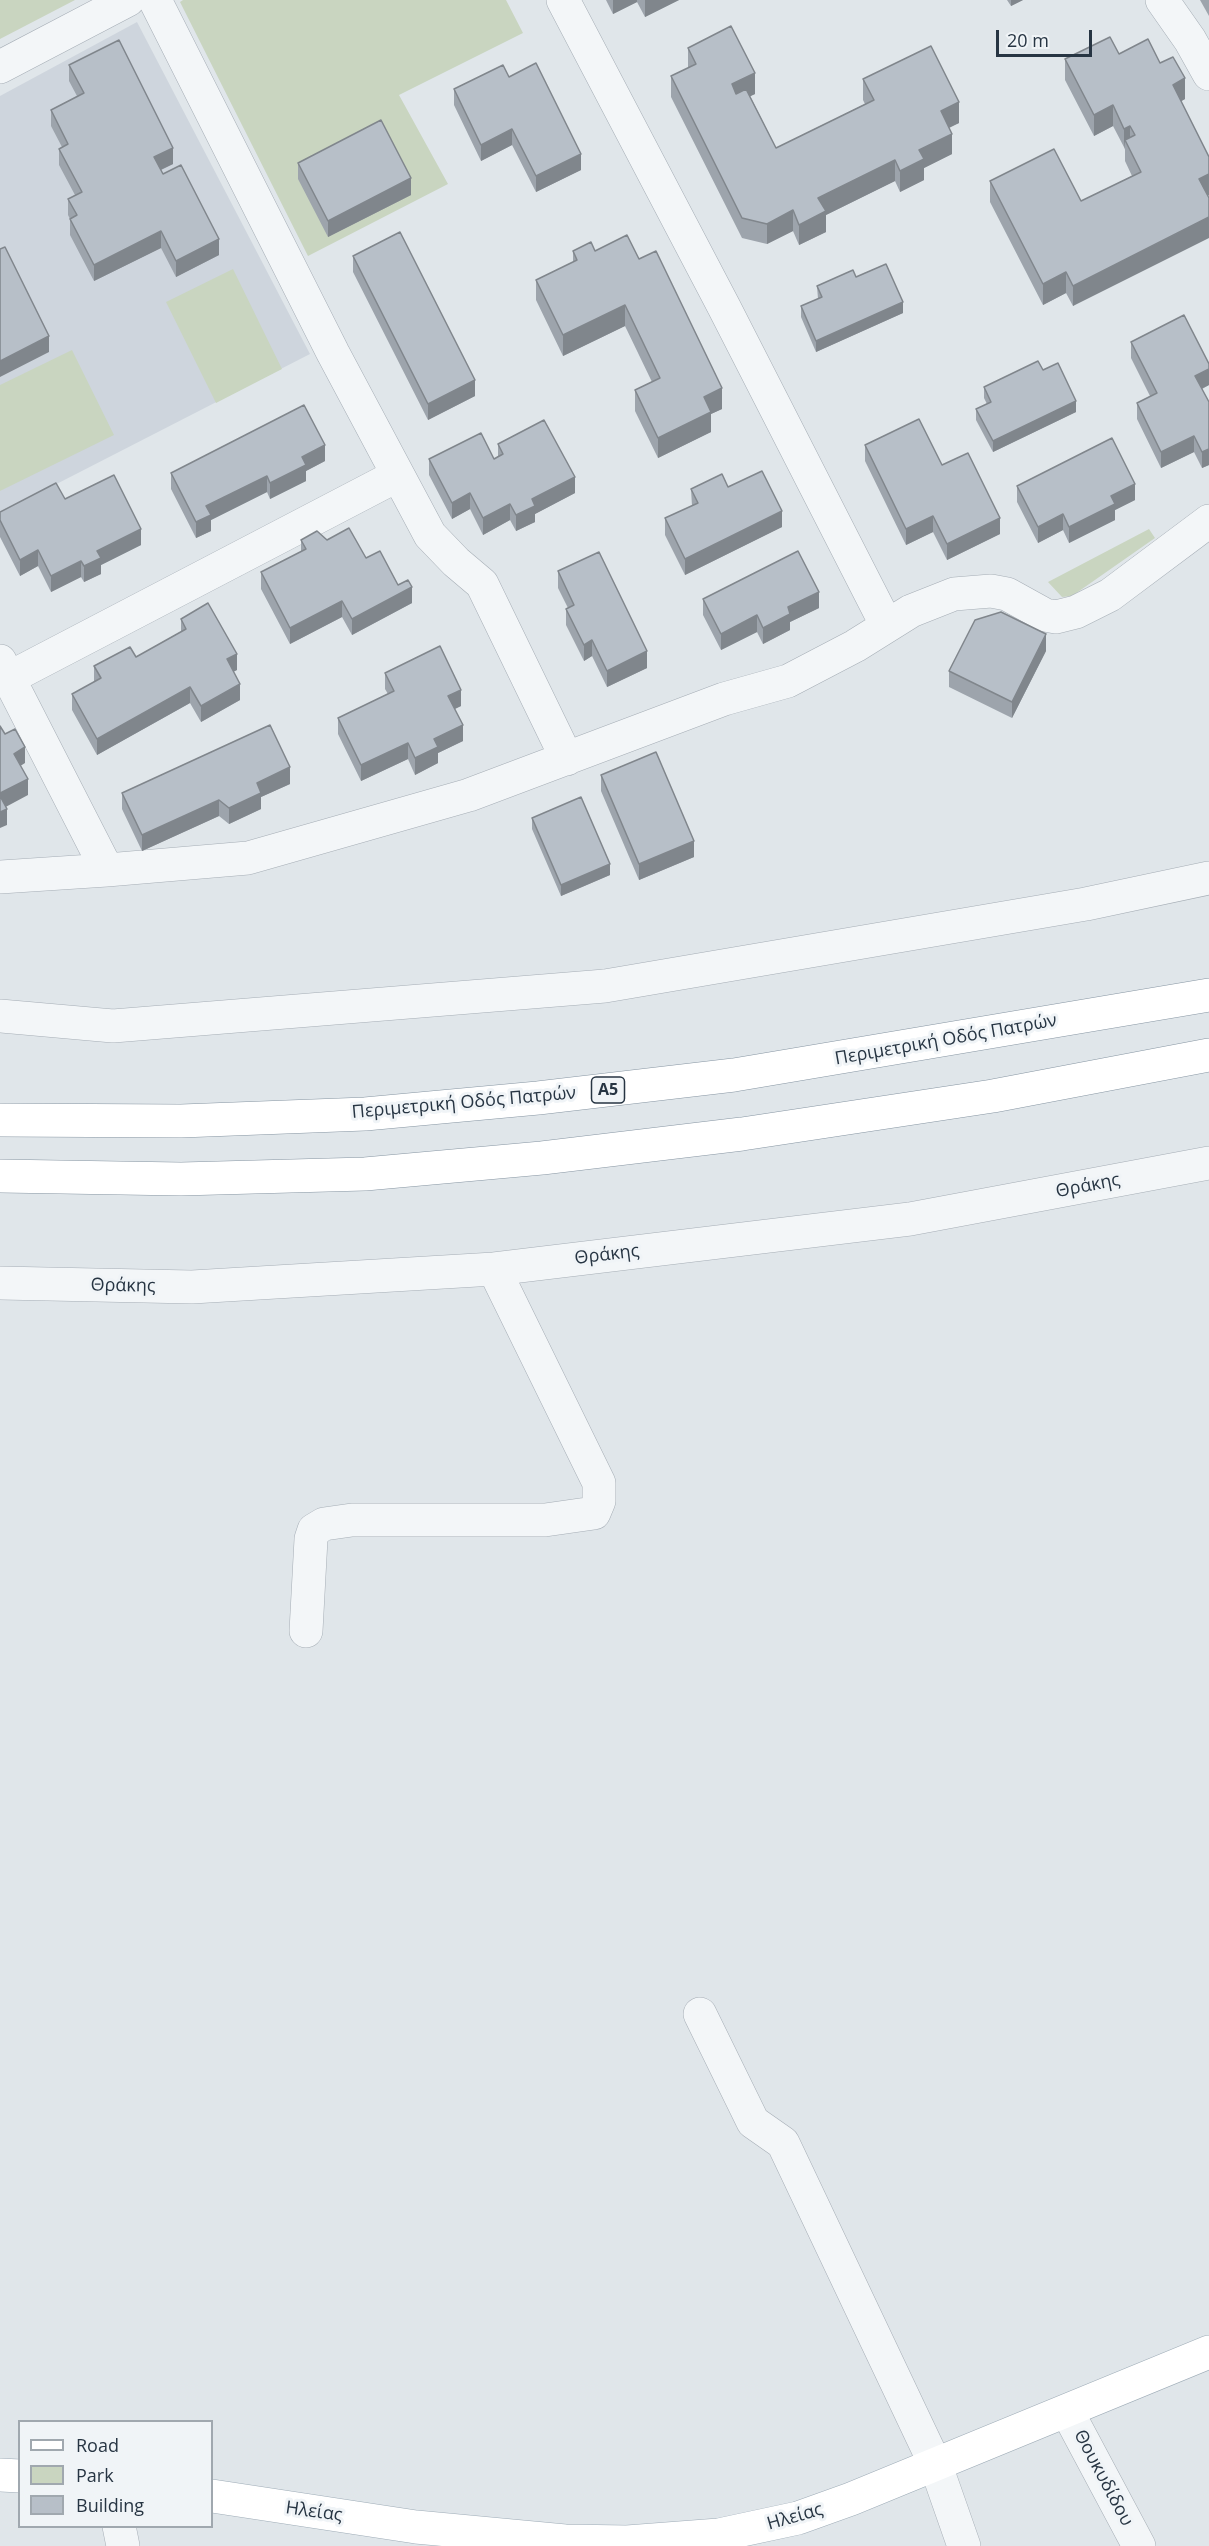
<!DOCTYPE html>
<html>
<head>
<meta charset="utf-8">
<style>
  body { margin:0 }
  #map { position:relative; width:1209px; height:2546px; overflow:hidden; background:#e0e6ea; font-family:"Open Sans",sans-serif }
  canvas { display:block }
  .legend { position:absolute; left:18px; top:2420px; width:195px; height:108px; box-sizing:border-box; background:#f0f4f7; border:2px solid #a0a8af; margin:0; padding:8px 10px; list-style:none; font-size:18px; color:#273543 }
  .legend li { display:flex; align-items:center; gap:12px; height:30px }
  .legend b { width:30px; border:2px solid #a0a8af }
  .scale { position:absolute; left:996px; top:30px; width:96px; height:27px; box-sizing:border-box; border:3px solid #273543; border-top:0; padding-left:8px; font-size:18px; line-height:21px; white-space:nowrap; color:#273543; -webkit-text-stroke:4px #f0f4f7; paint-order:stroke }
</style>
</head>
<body>
<div id="map">
<canvas width="1209" height="2546"></canvas>
<ul class="legend">
<li><b style="height:8px;background:#fff"></b>Road</li>
<li><b style="height:16px;background:#c9d5c0"></b>Park</li>
<li><b style="height:16px;background:#b7bfc8"></b>Building</li>
</ul>
<div class="scale">20 m</div>
</div>
<script>
const ctx = document.querySelector('canvas').getContext('2d');
ctx.lineJoin = 'round';
function fill(path, color) { ctx.fillStyle = color; ctx.fill(path, 'evenodd'); }
const toPath = rows => new Path2D(rows.map(r => 'M' + r).join(''));
function strokePath(path, color, width, dash) { ctx.strokeStyle = color; ctx.lineWidth = width; ctx.lineCap = dash ? 'butt' : 'round'; ctx.setLineDash(dash || []); ctx.stroke(path); }
function drawText(font, color, halo, rows, align = 'center') {
  ctx.font = font + ' "Open Sans",sans-serif'; ctx.lineWidth = 6; ctx.setLineDash([]); ctx.textBaseline = 'middle'; ctx.strokeStyle = halo; ctx.fillStyle = color; for (const [text, x, y, turn = 0] of rows) {
    ctx.save(); ctx.translate(x, y); ctx.rotate((+turn || 0) * Math.PI / 180); ctx.textAlign = isNaN(turn) ? turn : align; if (halo) ctx.strokeText(text, 0, 0); ctx.fillText(text, 0, 0); ctx.restore();
  }
}
fill(toPath([
  [137,22,310,354,0,513,0,96]
]), '#ced5dd');
fill(toPath([
  [0,0,75,0,0,39],
  [183,0,506,0,523,33,399,95,448,184,308,256,180,2],
  [233,269,282,369,216,403,166,302],
  [72,350,114,435,0,491,0,385],
  [1149,529,1155,538,1072,596,1062,597,1048,582]
]), '#c9d5c0');
const minor = toPath([
  [155,0,333,353,430,535,456,562,482,584,567,759],
  [563,0,724,307,887,626],
  [1162,0,1190,40,1209,74],
  [0,67,128,0],
  [0,661,107,870],
  [9,678,398,475],
  [0,877,107,870,248,858,469,795,724,699,788,681,855,646,911,611,954,594,991,591,1007,594,1045,615,1056,617,1076,612,1110,595,1209,521],
  [0,1016,113,1026,605,986,1086,904,1209,878],
  [0,1283,192,1287,494,1269,910,1219,1209,1163],
  [306,1631,311,1539,314,1530,324,1524,352,1520,545,1520,594,1513,599,1501,599,1483,494,1269],
  [700,2014,753,2122,783,2143,936,2466,964,2546],
  [1067,2411,1139,2546],
  [119,2526,123,2546]
]);
const major = toPath([
  [0,2475,20,2476],
  [212,2496,416,2527,565,2541,627,2542,719,2535,798,2518,851,2499,1209,2352]
]);
const highway = toPath([
  [0,1120,181,1121,365,1114,538,1098,734,1075,1209,995],
  [0,1176,181,1179,365,1174,542,1158,742,1134,993,1096,1209,1055]
]);
strokePath(minor, '#a5adb5', 34);
strokePath(major, '#9eacb7', 34);
strokePath(highway, '#8695a2', 34);
strokePath(minor, '#f3f6f8', 33);
strokePath(major, '#fff', 33);
strokePath(highway, '#fff', 33);
fill(toPath([
  [606,0,679,0,645,17,637,2,613,14],
  [1007,0,1023,0,1011,6],
  [1200,0,1209,0,1209,16],
  [688,48,755,94,750,96,776,148,865,104,863,100,863,79,959,123,949,127,952,154,924,168,924,180,900,192,895,181,826,215,826,232,799,245,793,231,767,244,742,238,671,97,671,76,688,68],
  [1119,54,1160,63,1185,99,1181,101,1209,157,1209,195,1073,306,1066,293,1043,305,990,202,990,181,1081,201,1132,176,1125,161,1125,149,1113,126,1094,136,1065,80,1065,59],
  [69,65,173,164,161,170,163,174,219,255,176,277,161,248,94,281,70,235,70,219,68,215,68,199,75,195,59,165,59,149,62,147,51,126,51,110,77,96,69,81],
  [509,77,581,170,536,192,512,145,481,161,454,105,454,89],
  [298,163,411,195,328,237,298,179],
  [573,251,595,251,639,259,722,409,711,414,711,432,658,458,635,411,635,390,652,382,625,326,563,356,536,300,536,280,573,262],
  [353,256,475,396,428,420,353,272],
  [856,277,903,313,816,352,801,317,801,306,818,299,817,286],
  [1131,342,1209,385,1202,389,1209,402,1209,465,1202,468,1194,452,1161,468,1137,419,1137,403,1150,396,1131,358],
  [1043,370,1076,412,993,452,976,420,976,409,987,404,984,398,984,387],
  [498,444,575,493,535,514,535,522,516,531,510,520,483,535,470,509,452,519,429,475,429,459,494,459,498,456],
  [865,445,942,465,1000,534,947,560,933,532,906,545,865,461],
  [325,461,306,471,306,481,270,499,267,492,211,520,211,531,196,538,171,489,171,473],
  [1017,486,1135,500,1115,510,1115,520,1069,543,1063,530,1038,543,1017,502],
  [728,487,782,527,685,575,665,535,665,518,692,506,691,489],
  [65,499,141,545,101,565,101,574,84,582,81,577,51,592,38,566,20,576,0,537,0,512],
  [301,540,327,540,366,558,398,585,412,603,352,635,342,617,290,644,261,589,261,572,301,552],
  [558,571,647,668,607,687,592,656,584,661,566,625,566,609,568,608,558,588],
  [703,599,819,608,790,622,790,630,763,644,757,632,721,650,703,615],
  [181,619,237,670,233,671,240,700,201,722,190,703,97,755,72,710,72,694,94,682,94,666,136,657,181,632],
  [1046,651,1012,718,949,687,949,671],
  [385,673,461,706,455,709,463,741,438,753,438,763,415,775,408,759,361,781,338,734,338,718,388,694,385,689],
  [601,775,694,857,639,880,601,791],
  [290,784,261,797,261,809,229,824,219,816,142,851,122,809,122,793],
  [532,818,610,875,561,896,532,829]
]), '#9da4ac');
fill(toPath([
  [613,0,637,0,637,2,613,14],
  [645,0,679,0,645,17],
  [1011,0,1023,0,1011,6],
  [755,73,755,94,732,105,732,84],
  [1185,78,1185,99,1173,106,1173,85],
  [959,102,959,123,941,132,941,111],
  [1113,105,1113,126,1094,136,1094,115],
  [1130,126,1130,147,1125,140,1124,150,1124,129],
  [512,129,512,145,481,161,481,145],
  [952,134,952,154,924,168,924,180,900,192,900,171,919,150],
  [173,148,173,164,154,173,154,157],
  [581,154,581,170,536,192,536,176],
  [895,160,895,181,826,215,826,232,799,245,799,225,818,198],
  [1209,174,1209,195,1199,200,1199,179],
  [411,178,411,195,328,237,328,221],
  [793,210,793,231,767,244,767,224],
  [1209,217,1209,238,1073,306,1073,286],
  [161,231,161,248,94,281,94,265],
  [219,239,219,255,176,277,176,261],
  [1066,272,1066,293,1043,305,1043,284],
  [903,302,903,313,816,352,816,341],
  [625,305,625,326,563,356,563,335],
  [49,336,49,352,0,377,0,361],
  [1209,369,1209,385,1195,392,1195,376],
  [475,380,475,396,428,420,428,404],
  [722,388,722,409,711,414,711,432,658,458,658,438,704,397],
  [1076,401,1076,412,993,452,993,441],
  [1194,436,1194,452,1161,468,1161,452],
  [325,445,325,461,306,471,306,481,270,499,270,483,302,457],
  [1209,449,1209,465,1202,468,1202,452],
  [267,476,267,492,211,520,211,531,196,538,196,522,206,506],
  [575,477,575,493,535,514,535,522,516,531,516,515,532,499],
  [1135,484,1135,500,1115,510,1115,520,1069,543,1069,527,1111,496],
  [470,493,470,509,452,519,452,503],
  [510,504,510,520,483,535,483,518],
  [782,511,782,527,685,575,685,559],
  [1063,514,1063,530,1038,543,1038,527],
  [933,516,933,532,906,545,906,529],
  [1000,518,1000,534,947,560,947,544],
  [141,529,141,545,101,565,101,574,84,582,84,566,97,551],
  [38,550,38,566,20,576,20,560],
  [81,561,81,577,51,592,51,576],
  [412,587,412,603,352,635,352,619],
  [819,592,819,608,790,622,790,630,763,644,763,628,788,607],
  [342,601,342,617,290,644,290,628],
  [757,615,757,632,721,650,721,634],
  [1046,634,1046,651,1012,718,1012,702],
  [592,640,592,656,584,661,584,645],
  [647,651,647,668,607,687,607,671],
  [237,654,237,670,227,675,227,659],
  [240,684,240,700,201,722,201,706],
  [190,687,190,703,97,755,97,739],
  [461,690,461,706,448,712,448,696],
  [463,725,463,741,438,753,438,763,415,775,415,758,434,739],
  [408,743,408,759,361,781,361,765],
  [25,747,25,763,14,770,14,754],
  [290,767,290,784,261,797,261,809,229,824,229,808,257,783],
  [28,779,28,795,0,810,0,793],
  [219,800,219,816,142,851,142,835],
  [7,809,7,825,0,828,0,812],
  [694,841,694,857,639,880,639,864],
  [610,864,610,875,561,896,561,885]
]), '#80868c');
const building = toPath([
  [731,26,755,73,732,84,736,94,746,89,776,148,874,100,863,79,931,46,959,102,941,111,952,134,919,150,924,159,900,171,895,160,818,198,826,211,799,225,793,210,767,224,742,218,671,76,696,64,688,48,731,26],
  [1110,37,1119,54,1148,39,1160,63,1173,57,1185,78,1173,85,1209,157,1209,174,1199,179,1209,198,1209,217,1073,286,1066,272,1043,284,990,181,1054,149,1081,201,1141,172,1125,140,1135,135,1130,126,1124,129,1113,105,1094,115,1065,59,1110,37],
  [119,40,173,148,154,157,163,174,181,165,219,239,176,261,161,231,94,265,70,219,77,215,68,199,82,192,59,149,68,144,51,110,84,93,69,65,119,40],
  [536,63,581,154,536,176,512,129,481,145,454,89,503,65,509,77,536,63],
  [381,120,411,178,328,221,298,163,381,120],
  [400,232,475,380,428,404,353,256,400,232],
  [627,235,639,259,656,251,722,388,704,397,711,412,658,438,635,390,660,378,625,305,563,335,536,280,577,260,573,251,591,242,595,251,627,235],
  [5,247,49,336,0,361,0,249,5,247],
  [886,264,903,302,816,341,801,306,822,297,817,286,853,270,856,277,886,264],
  [1184,315,1209,364,1209,369,1195,376,1209,402,1209,449,1202,452,1194,436,1161,452,1137,403,1157,393,1131,342,1184,315],
  [1038,361,1043,370,1058,363,1076,401,993,441,976,409,991,402,984,387,1038,361],
  [304,405,325,445,302,457,306,465,270,483,267,476,206,506,211,515,196,522,171,473,304,405],
  [919,419,942,465,968,453,1000,518,947,544,933,516,906,529,865,445,919,419],
  [544,420,575,477,532,499,535,506,516,515,510,504,483,518,470,493,452,503,429,459,481,433,494,459,503,454,498,444,544,420],
  [1112,438,1135,484,1111,496,1115,504,1069,527,1063,514,1038,527,1017,486,1112,438],
  [762,471,782,511,685,559,665,518,698,503,691,489,722,474,728,487,762,471],
  [114,475,141,529,97,551,101,558,84,566,81,561,51,576,38,550,20,560,0,520,0,512,56,483,65,499,114,475],
  [349,528,366,558,380,551,398,585,408,580,412,587,352,619,342,601,290,628,261,572,306,549,301,540,317,531,327,540,349,528],
  [798,551,819,592,788,607,790,614,763,628,757,615,721,634,703,599,798,551],
  [599,552,647,651,607,671,592,640,584,645,566,609,574,605,558,571,599,552],
  [208,603,237,654,227,659,240,684,201,706,190,687,97,739,72,694,101,678,94,666,130,647,136,657,186,629,181,619,208,603],
  [1001,612,1046,634,1012,702,949,671,975,620,1001,612],
  [440,646,461,690,448,696,463,725,434,739,438,747,415,758,408,743,361,765,338,718,394,691,385,673,440,646],
  [270,725,290,767,257,783,261,793,229,808,219,800,142,835,122,793,270,725],
  [0,726,5,734,15,729,25,747,14,754,28,779,0,793,0,726],
  [656,752,694,841,639,864,601,775,656,752],
  [0,796,7,809,0,812,0,796],
  [581,797,610,864,561,885,532,818,581,797]
]);
fill(building, '#b7bfc8');
strokePath(building, '#80868c', 1.5);
for (const [x, y, w] of [
  [608,1090,33]
]) { const box = new Path2D(); box.roundRect(x - w / 2, y - 13, w, 26, 4.5); ctx.fillStyle = '#f0f4f7'; ctx.fill(box); strokePath(box, '#273543', 1.5); }
drawText('bold 16px', '#273543', null, [
  ["Α5",608,1090]
]);
drawText('18px', '#273543', '#f0f4f7', [
  ["Περιμετρική Οδός Πατρών",946,1040,-10],
  ["Περιμετρική Οδός Πατρών",464,1103,-5],
  ["Θράκης",1088,1186,-11],
  ["Θράκης",607,1255,-7],
  ["Θράκης",123,1286,1],
  ["Θουκυδίδου",1103,2478,62],
  ["Ηλείας",314,2512,8],
  ["Ηλείας",795,2517,-16]
]);
</script>
</body>
</html>
